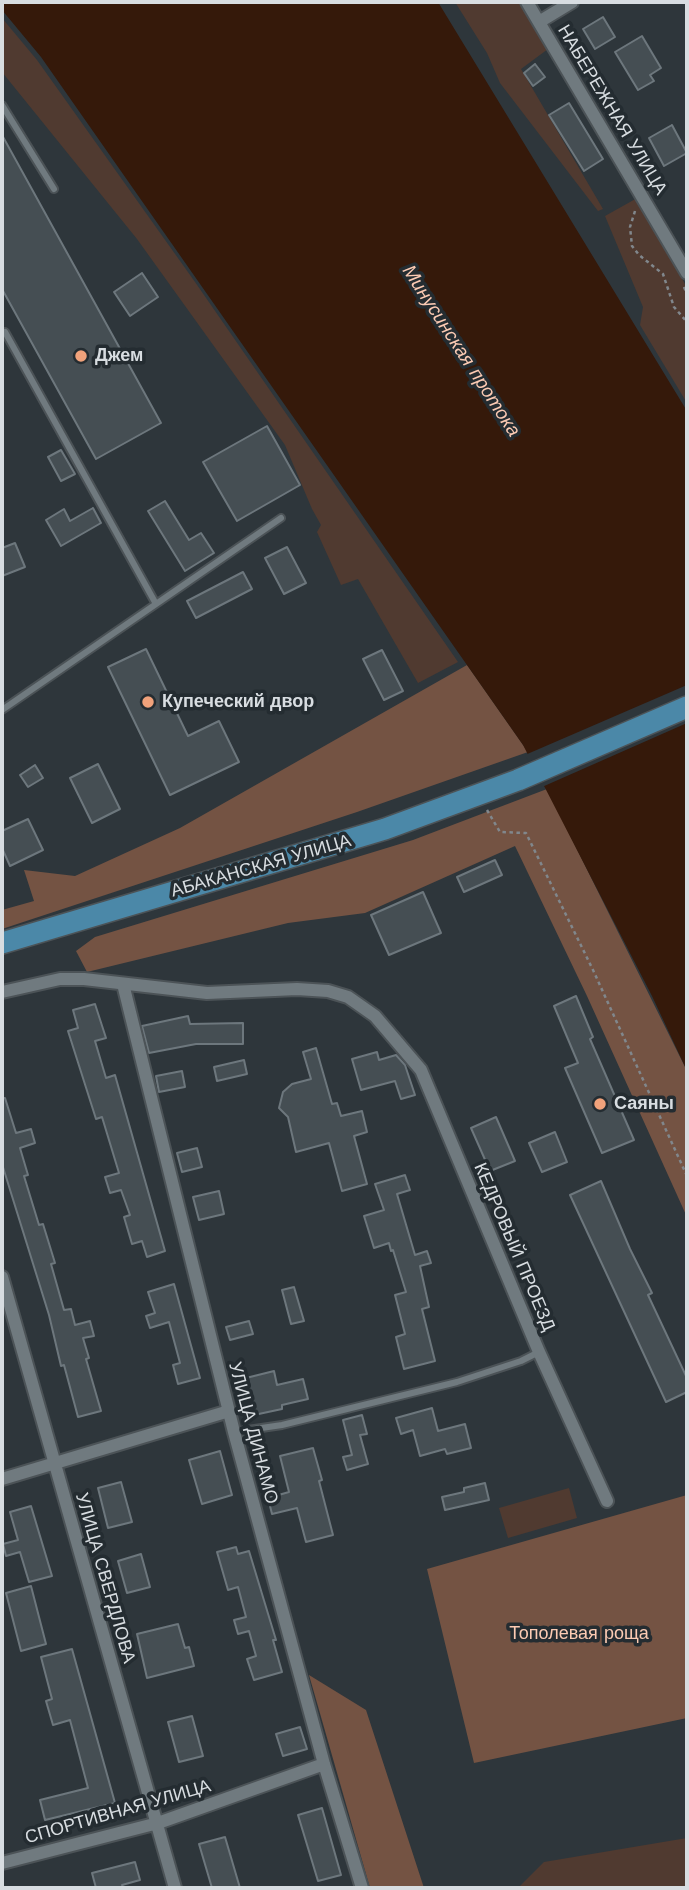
<!DOCTYPE html>
<html>
<head>
<meta charset="utf-8">
<style>
  body { margin:0 }
  #map { position:relative; width:689px; height:1890px; overflow:hidden; background:#2e363b; font-family:"Work Sans",sans-serif }
  canvas { display:block }
  .frame { position:absolute; inset:0; border:4px solid #d8dde1; pointer-events:none }
</style>
</head>
<body>
<div id="map">
<canvas width="689" height="1890"></canvas>
<div class="frame"></div>
</div>
<script>
const ctx = document.querySelector('canvas').getContext('2d');
ctx.lineJoin = 'round';
function fill(path, color) { ctx.fillStyle = color; ctx.fill(path, 'evenodd'); }
const toPath = rows => new Path2D(rows.map(r => 'M' + r).join(''));
function strokePath(path, color, width, dash) { ctx.strokeStyle = color; ctx.lineWidth = width; ctx.lineCap = dash ? 'butt' : 'round'; ctx.setLineDash(dash || []); ctx.stroke(path); }
function drawText(font, color, halo, rows, align = 'center') {
  ctx.font = font + ' "Work Sans",sans-serif'; ctx.lineWidth = 7; ctx.setLineDash([]); ctx.textBaseline = 'middle'; ctx.strokeStyle = halo; ctx.fillStyle = color; for (const [text, x, y, turn = 0] of rows) {
    ctx.save(); ctx.translate(x, y); ctx.rotate((+turn || 0) * Math.PI / 180); ctx.textAlign = isNaN(turn) ? turn : align; if (halo) ctx.strokeText(text, 0, 0); ctx.fillText(text, 0, 0); ctx.restore();
  }
}
fill(toPath([
  [455,2,520,2,548,49,521,69,603,209,598,211,500,83,487,53],
  [2,18,37,60,195,282,458,662,418,683,358,579,341,585,317,532,321,525,312,509,285,445,137,239,2,72],
  [639,197,687,288,687,403,640,325,643,307,605,216],
  [569,1488,577,1518,508,1538,499,1508],
  [687,1838,687,1888,518,1888,544,1862]
]), '#503a30');
fill(toPath([
  [467,665,528,752,357,812,2,929,2,910,34,901,24,870,75,876,180,828],
  [547,789,687,1071,687,1217,587,996,515,846,365,913,288,923,87,972,76,951,95,937,413,840],
  [687,1495,687,1718,474,1763,427,1569],
  [309,1675,366,1710,424,1888,370,1888]
]), '#745343');
fill(toPath([
  [2,2,438,2,687,411,687,1071,652,996,523,745,41,57,2,10]
]), '#35190a');
fill(toPath([
  [687,685,687,723,542,787,525,755]
]), '#2e363b');
const building = toPath([
  [603,17,615,37,595,49,583,29,603,17],
  [642,36,661,68,650,75,654,81,638,90,615,52,642,36],
  [535,64,545,77,533,86,524,73,535,64],
  [569,103,603,159,584,171,549,115,569,103],
  [672,125,687,153,664,166,649,138,672,125],
  [2,135,161,423,96,459,2,289,2,135],
  [142,273,158,297,130,316,114,292,142,273],
  [267,426,300,485,237,521,203,462,267,426],
  [61,450,75,474,61,481,48,457,61,450],
  [165,501,189,540,201,533,214,553,185,571,148,511,165,501],
  [93,508,101,523,61,546,46,520,64,509,70,521,93,508],
  [15,543,25,567,2,576,2,548,15,543],
  [287,547,306,583,284,594,265,558,287,547],
  [243,572,252,589,196,618,187,601,243,572],
  [146,649,188,736,219,721,239,762,170,795,108,667,146,649],
  [382,650,403,691,384,700,363,659,382,650],
  [98,764,120,809,92,823,70,778,98,764],
  [35,765,43,778,28,787,20,775,35,765],
  [28,819,43,850,10,866,2,848,2,831,28,819],
  [495,860,502,875,464,892,457,877,495,860],
  [423,892,441,933,389,955,371,915,423,892],
  [576,996,593,1037,590,1039,634,1140,602,1153,565,1068,578,1063,554,1006,576,996],
  [95,1004,106,1038,95,1041,106,1078,115,1075,165,1251,147,1257,142,1241,132,1244,124,1217,130,1215,121,1190,110,1193,105,1177,119,1173,102,1117,96,1119,68,1031,78,1028,73,1010,95,1004],
  [188,1016,190,1024,243,1023,243,1044,196,1044,149,1053,142,1026,188,1016],
  [316,1048,332,1104,337,1103,341,1116,362,1111,367,1132,354,1136,367,1184,342,1191,329,1143,296,1152,288,1117,279,1108,283,1092,292,1084,311,1079,303,1052,316,1048],
  [377,1052,379,1060,396,1055,405,1065,415,1095,401,1099,395,1081,361,1090,352,1059,377,1052],
  [244,1060,247,1074,217,1081,214,1067,244,1060],
  [182,1071,185,1087,159,1092,156,1076,182,1071],
  [2,1098,5,1098,16,1133,31,1129,35,1143,20,1148,28,1175,24,1176,39,1225,43,1224,55,1263,51,1264,64,1310,71,1309,75,1325,90,1321,94,1336,83,1338,89,1358,86,1359,101,1411,78,1417,64,1365,61,1366,49,1315,2,1164,2,1098],
  [496,1117,515,1161,490,1171,471,1128,496,1117],
  [555,1132,567,1162,542,1172,529,1143,555,1132],
  [197,1148,202,1167,182,1172,177,1153,197,1148],
  [405,1175,410,1190,397,1194,415,1255,427,1251,431,1263,420,1266,429,1307,422,1309,435,1361,404,1369,396,1337,405,1334,395,1295,406,1292,393,1250,391,1251,389,1243,374,1248,364,1216,384,1210,375,1184,405,1175],
  [601,1181,630,1249,652,1293,648,1295,687,1378,687,1392,666,1402,570,1195,601,1181],
  [219,1191,224,1214,199,1220,193,1197,219,1191],
  [174,1284,200,1378,178,1384,173,1365,180,1363,169,1322,150,1328,146,1316,155,1313,148,1292,174,1284],
  [294,1287,304,1321,291,1324,282,1290,294,1287],
  [249,1321,253,1334,230,1340,226,1327,249,1321],
  [274,1371,277,1385,303,1379,308,1399,282,1405,282,1409,254,1415,246,1378,274,1371],
  [432,1408,438,1431,465,1424,471,1448,447,1454,445,1449,420,1456,413,1430,401,1434,396,1418,432,1408],
  [362,1415,367,1434,360,1435,368,1464,347,1470,343,1457,352,1455,343,1420,362,1415],
  [313,1448,322,1480,319,1481,333,1535,306,1542,297,1508,272,1514,268,1498,289,1492,280,1456,313,1448],
  [220,1451,232,1495,202,1504,189,1460,220,1451],
  [121,1482,132,1522,108,1528,98,1488,121,1482],
  [485,1483,489,1500,445,1510,442,1497,464,1492,464,1488,485,1483],
  [31,1506,52,1576,29,1582,20,1552,6,1556,3,1544,18,1540,10,1512,31,1506],
  [236,1547,238,1554,249,1551,276,1640,273,1640,282,1672,254,1680,247,1659,256,1656,249,1631,238,1634,234,1620,246,1617,238,1587,228,1590,217,1552,236,1547],
  [141,1554,150,1587,127,1593,118,1561,141,1554],
  [31,1586,46,1644,21,1651,6,1593,31,1586],
  [178,1624,185,1648,189,1647,194,1666,147,1678,137,1634,178,1624],
  [72,1649,115,1803,45,1820,40,1800,88,1788,70,1720,53,1725,46,1701,52,1699,41,1657,72,1649],
  [192,1716,203,1756,179,1762,168,1722,192,1716],
  [300,1727,307,1749,283,1756,276,1734,300,1727],
  [322,1808,341,1875,318,1881,298,1815,322,1808],
  [225,1837,240,1888,212,1888,199,1844,225,1837],
  [135,1862,140,1880,122,1885,123,1888,96,1888,92,1873,135,1862]
]);
fill(building, '#454e53');
strokePath(building, '#6d777d', 2);
const lane = toPath([
  [2,105,54,189],
  [5,332,156,604],
  [2,710,281,518],
  [234,1432,282,1425,457,1382,521,1361,539,1352]
]);
const street = toPath([
  [527,2,687,273],
  [539,22,572,2],
  [123,984,234,1432,324,1764,362,1888],
  [2,992,60,979,84,979,207,993,297,989,328,991,348,997,375,1016,421,1070,539,1352,607,1501],
  [2,1277,175,1888],
  [2,1479,229,1411],
  [2,1863,158,1823,324,1764]
]);
const primary = toPath([
  [2,943,385,829,518,780,687,707]
]);
strokePath(lane, '#4c5357', 10);
strokePath(street, '#4c5357', 16);
strokePath(primary, '#4c5357', 24);
strokePath(toPath([
  [635,211,630,227,632,246,639,255,663,274,674,307,687,322],
  [684,287,687,294],
  [487,810,500,832,526,833,593,970,687,1176]
]), '#81878c', 2.5, [3.5, 3.5]);
strokePath(lane, '#707a7f', 6);
strokePath(street, '#707a7f', 12);
strokePath(primary, '#4b88a8', 21);
for (const [x, y, r, color] of [
  [81,356,7,"#f1a27b"],
  [148,702,7,"#f1a27b"],
  [600,1104,7,"#f1a27b"]
]) { const dot = new Path2D(); dot.arc(x, y, r, 0, 2 * Math.PI); ctx.fillStyle = color; ctx.fill(dot); strokePath(dot, '#242c31', 2.5); }
drawText('18px', '#d8dde1', '#242c31', [
  ["НАБЕРЕЖНАЯ УЛИЦА",612,110,59],
  ["АБАКАНСКАЯ УЛИЦА",261,866,-16],
  ["КЕДРОВЫЙ ПРОЕЗД",514,1247,67],
  ["УЛИЦА ДИНАМО",253,1433,75],
  ["УЛИЦА СВЕРДЛОВА",105,1578,74],
  ["СПОРТИВНАЯ УЛИЦА",118,1812,-16]
]);
drawText('bold 18px', '#d8dde1', '#242c31', [
  ["Джем",95,356],
  ["Купеческий двор",162,702],
  ["Саяны",614,1104]
], 'left');
drawText('18px', '#fccbb3', '#242c31', [
  ["Тополевая роща",579,1634]
]);
drawText('italic 19px', '#fbcab3', '#242c31', [
  ["Минусинская протока",461,351,57]
]);
</script>
</body>
</html>
